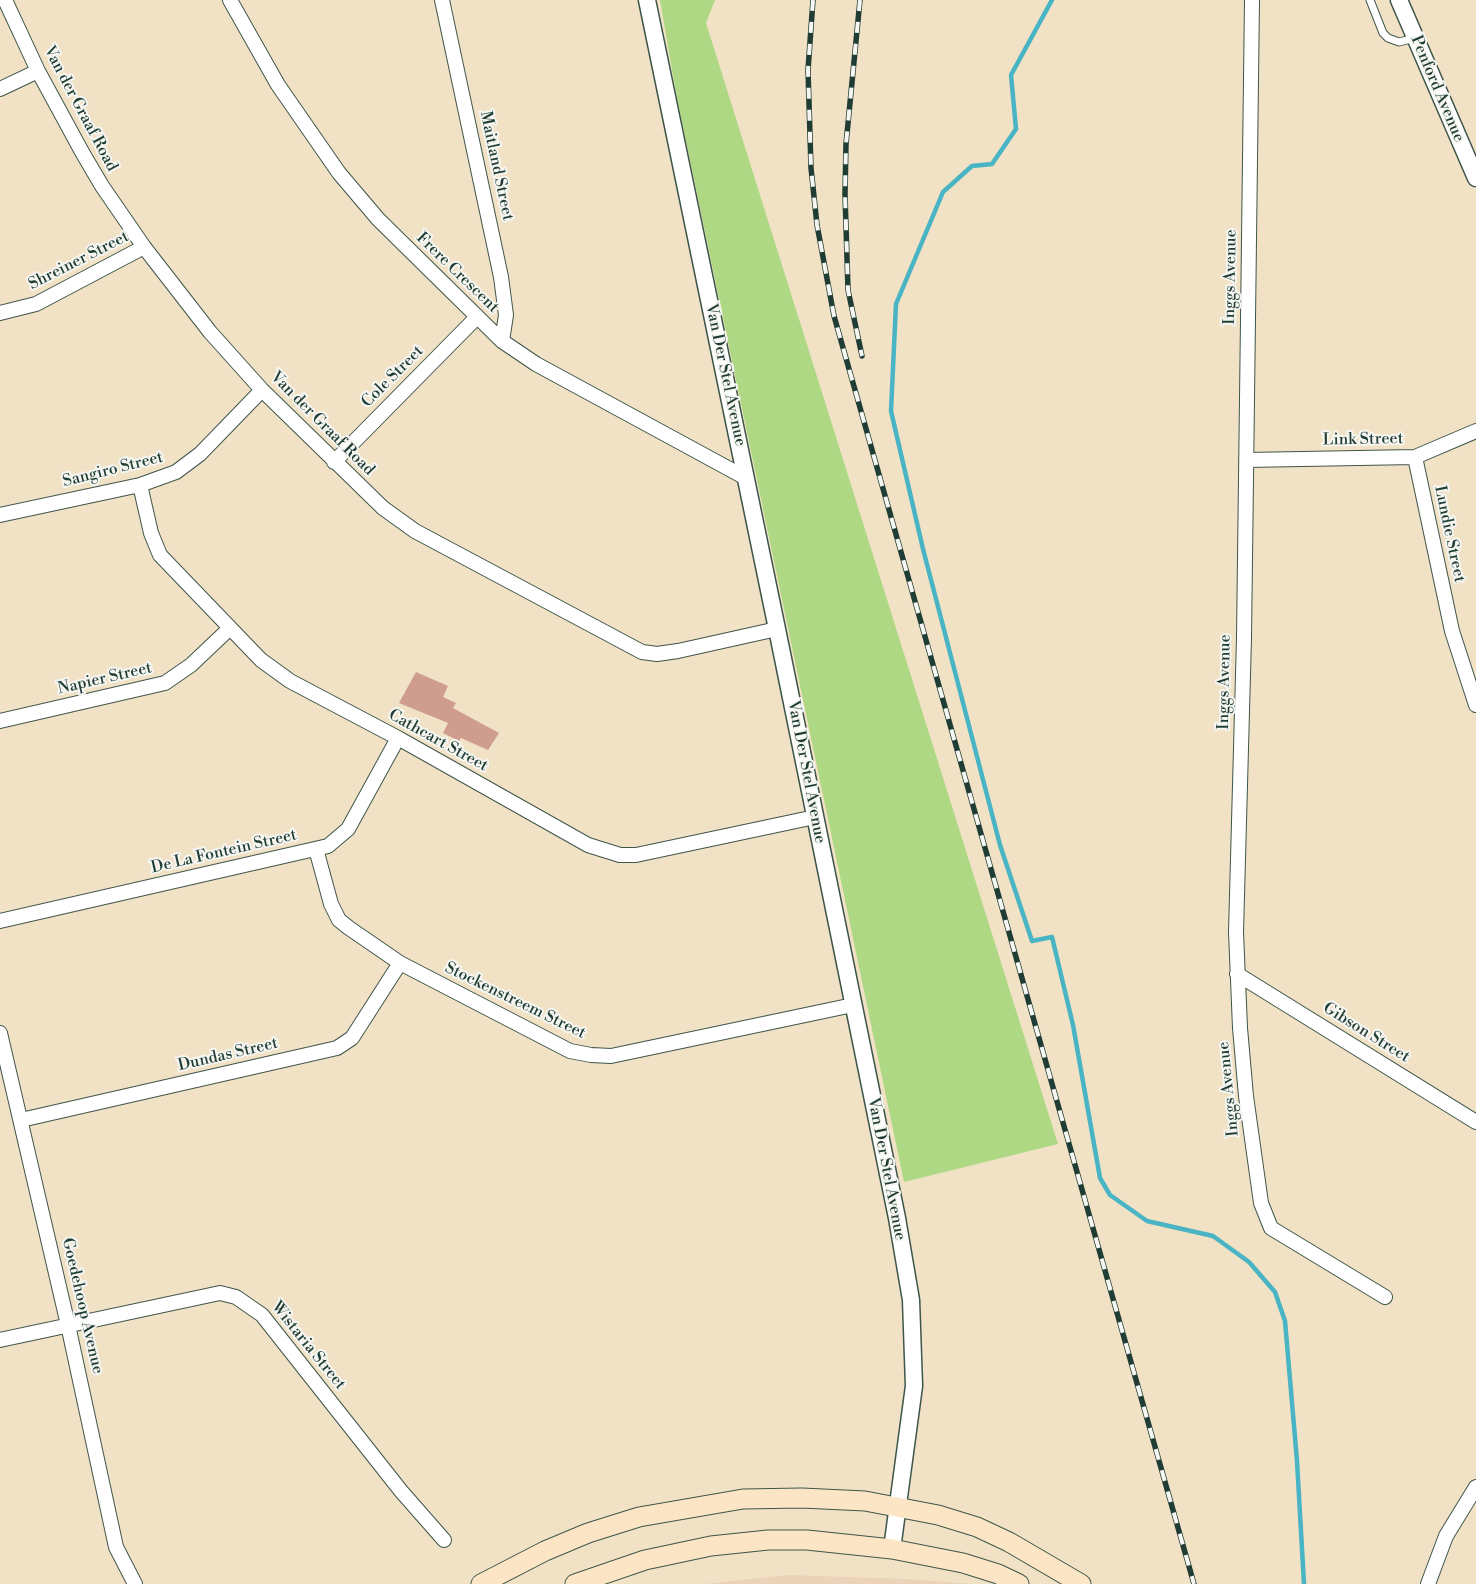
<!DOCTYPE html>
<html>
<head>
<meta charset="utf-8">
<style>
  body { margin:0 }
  canvas { display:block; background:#f1e1c5 }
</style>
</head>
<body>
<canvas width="1476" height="1584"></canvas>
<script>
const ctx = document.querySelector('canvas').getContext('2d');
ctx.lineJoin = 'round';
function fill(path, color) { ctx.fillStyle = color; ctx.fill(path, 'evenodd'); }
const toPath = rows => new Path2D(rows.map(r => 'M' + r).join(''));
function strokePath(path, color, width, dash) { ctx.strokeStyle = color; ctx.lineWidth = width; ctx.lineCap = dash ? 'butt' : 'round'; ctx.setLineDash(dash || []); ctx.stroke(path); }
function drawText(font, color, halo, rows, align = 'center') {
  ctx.font = font + ' "Libre Bodoni",serif'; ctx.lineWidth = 4; ctx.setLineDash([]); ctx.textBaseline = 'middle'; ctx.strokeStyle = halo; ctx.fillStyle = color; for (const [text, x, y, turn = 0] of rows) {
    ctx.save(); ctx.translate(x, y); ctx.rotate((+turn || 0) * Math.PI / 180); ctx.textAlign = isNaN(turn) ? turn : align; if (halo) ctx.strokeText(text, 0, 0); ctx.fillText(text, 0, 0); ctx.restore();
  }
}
fill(toPath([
  [787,1575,906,1579,973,1584,705,1584]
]), '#ebd3b9');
fill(toPath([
  [660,0,715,0,706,23,1058,1144,904,1182,676,93]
]), '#afd884');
strokePath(toPath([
  [1052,0,1011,75,1016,129,992,164,972,166,943,192,896,304,891,411,923,549,1000,845,1032,941,1052,937,1073,1025,1100,1178,1110,1195,1147,1221,1213,1236,1249,1262,1275,1292,1285,1321,1297,1461,1304,1584]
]), '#48b4c4', 4.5);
fill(toPath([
  [416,672,448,686,443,697,456,703,453,708,499,733,488,750,461,738,459,741,443,733,448,723,399,703]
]), '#ce9d8f');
const service = toPath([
  [1370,0,1383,33,1388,38,1399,42,1415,38]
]);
const minor = toPath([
  [5,0,38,71,82,152,102,186,144,247,210,332,262,390,383,508,415,531,642,652,657,654,678,651,777,629],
  [230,0,278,85,339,173,378,219,502,341,536,364,746,478],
  [442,0,501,277,506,315,502,341],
  [1252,0,1244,638,1236,932,1240,1028,1246,1096,1261,1203,1271,1228,1385,1297],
  [0,89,38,71],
  [0,313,36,304,144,247],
  [1415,457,1452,631,1476,705],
  [1246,460,1415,457,1476,431],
  [334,462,477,317],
  [140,485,151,533,160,555,261,660,290,681,398,738,588,845,620,855,636,855,815,817],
  [0,515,140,485,176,472,200,454,262,390],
  [0,721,165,683,191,665,230,628],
  [316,849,331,904,339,920,349,928,400,963,570,1051,591,1055,611,1056,853,1005],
  [0,921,328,846,348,829,398,738],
  [1237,974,1476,1122],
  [0,1033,68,1325,116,1547,135,1584],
  [21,1120,337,1048,352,1038,400,963],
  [0,1340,220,1293,236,1297,262,1315,401,1491,444,1540],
  [1428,1584,1446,1536,1476,1487]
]);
const tertiary = toPath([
  [647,0,777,629,897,1218,911,1300,914,1386,892,1549],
  [1399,0,1476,178]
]);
const secondary = toPath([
  [481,1584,545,1551,588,1533,639,1517,743,1499,802,1498,865,1501,938,1515,977,1527,1009,1542,1081,1584],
  [575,1584,645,1560,711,1546,768,1540,807,1540,892,1549,963,1563,998,1574,1019,1584]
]);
strokePath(service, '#3e564a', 9);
strokePath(minor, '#3e564a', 16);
strokePath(tertiary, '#3e564a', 19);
strokePath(secondary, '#3e564a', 21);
strokePath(service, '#fff', 7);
strokePath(minor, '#fff', 14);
strokePath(tertiary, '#fff', 16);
strokePath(secondary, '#fce5c4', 19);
const rail = toPath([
  [813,0,808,70,811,168,817,225,834,316,1194,1584],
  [860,0,846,144,845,194,848,290,862,356]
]);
strokePath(rail, '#1f3d34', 5.5);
strokePath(rail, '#f6f6f2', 4, [11]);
drawText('16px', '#1f3d34', '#f6f6f2', [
  ["Penford Avenue",1437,89,67],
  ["Van der Graaf Road",80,109,62],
  ["Maitland Street",496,166,78],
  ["Shreiner Street",79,261,-27],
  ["Frere Crescent",457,273,44],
  ["Inggs Avenue",1231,277,-89],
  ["Van Der Stel Avenue",725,375,78],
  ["Cole Street",393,377,-45],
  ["Van der Graaf Road",322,424,45],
  ["Link Street",1363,440,-1],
  ["Sangiro Street",113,470,-14],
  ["Lundie Street",1449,534,78],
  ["Napier Street",105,679,-13],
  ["Inggs Avenue",1225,682,-89],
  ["Cathcart Street",438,741,29],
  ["Van Der Stel Avenue",806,772,79],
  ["De La Fontein Street",224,852,-13],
  ["Stockenstreem Street",515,1001,26],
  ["Gibson Street",1366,1033,32],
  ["Dundas Street",228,1055,-13],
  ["Inggs Avenue",1229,1089,-96],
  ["Van Der Stel Avenue",886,1169,79],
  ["Goedehoop Avenue",82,1306,77],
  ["Wistaria Street",308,1346,51]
]);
</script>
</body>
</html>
